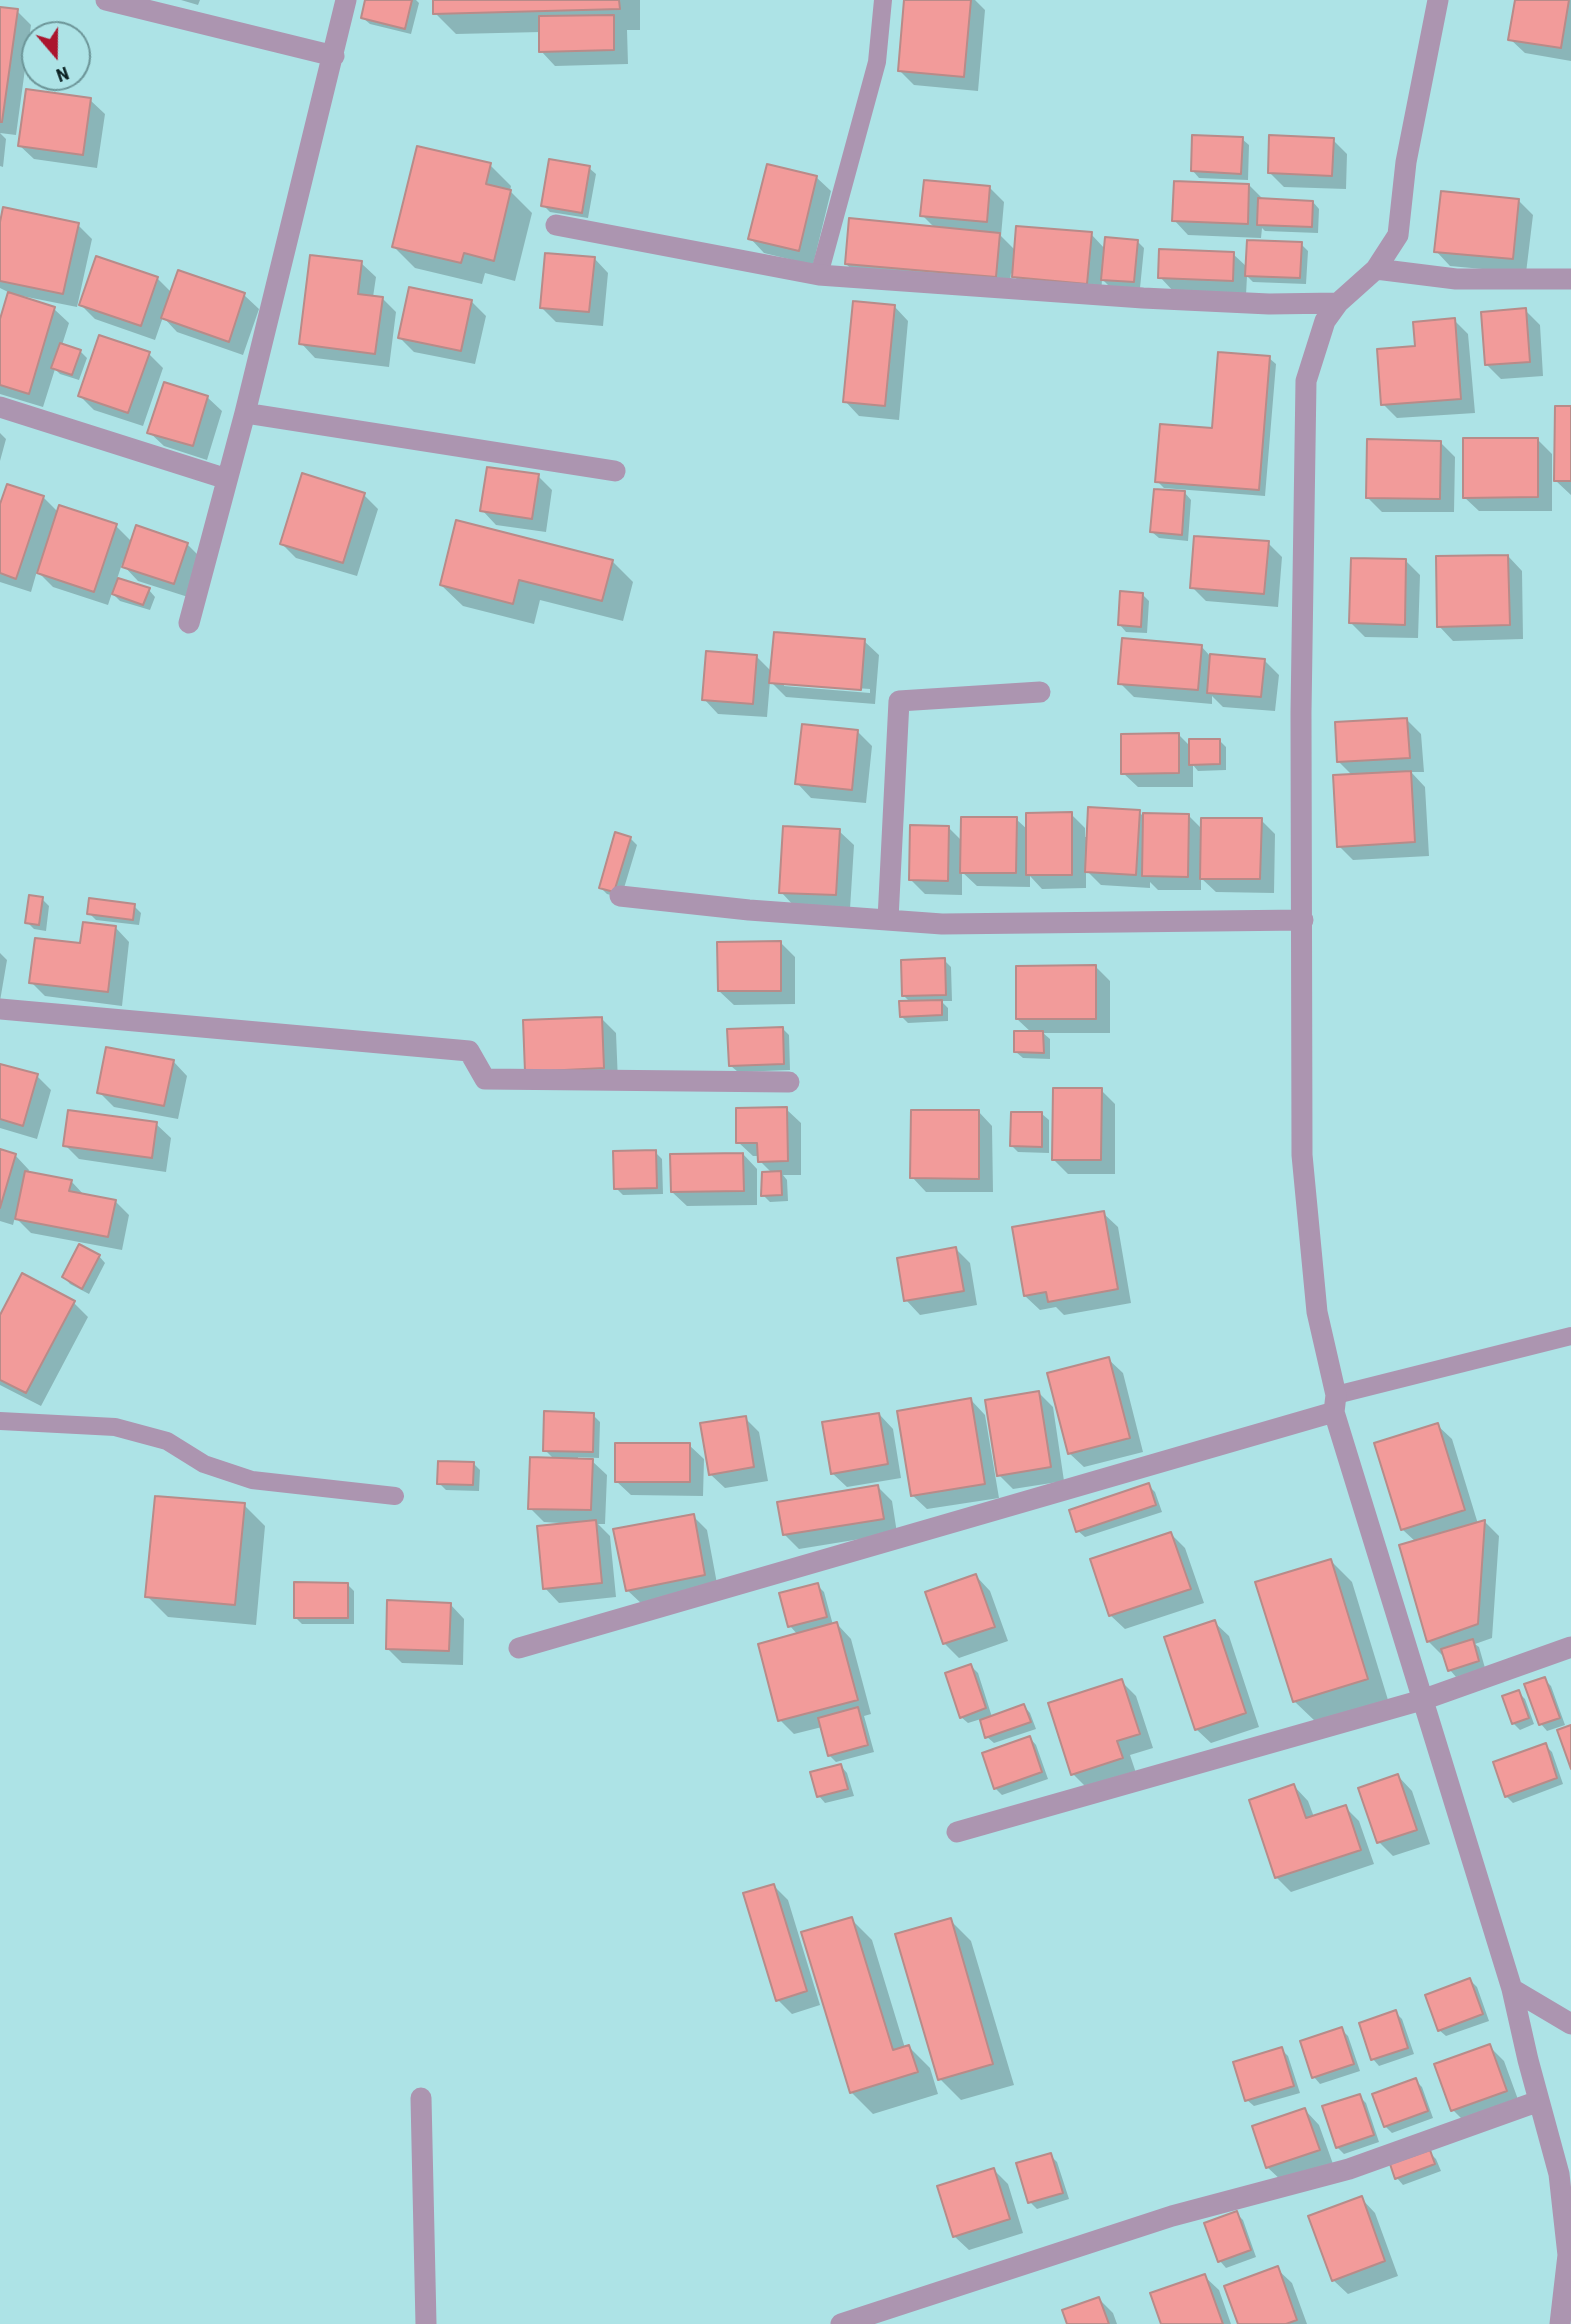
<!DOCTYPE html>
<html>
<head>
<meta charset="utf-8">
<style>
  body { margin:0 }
  #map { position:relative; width:1571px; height:2324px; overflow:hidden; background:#ade3e6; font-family:"Roboto Condensed",sans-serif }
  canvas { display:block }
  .north { position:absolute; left:21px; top:21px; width:70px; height:70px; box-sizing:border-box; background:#ade3e6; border:2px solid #6c9598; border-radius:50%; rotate:160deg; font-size:19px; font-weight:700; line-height:28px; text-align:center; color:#0b2122 }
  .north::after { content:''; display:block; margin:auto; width:24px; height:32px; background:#ab152d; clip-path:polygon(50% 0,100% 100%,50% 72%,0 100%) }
</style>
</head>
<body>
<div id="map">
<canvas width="1571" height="2324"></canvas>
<div class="north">N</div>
</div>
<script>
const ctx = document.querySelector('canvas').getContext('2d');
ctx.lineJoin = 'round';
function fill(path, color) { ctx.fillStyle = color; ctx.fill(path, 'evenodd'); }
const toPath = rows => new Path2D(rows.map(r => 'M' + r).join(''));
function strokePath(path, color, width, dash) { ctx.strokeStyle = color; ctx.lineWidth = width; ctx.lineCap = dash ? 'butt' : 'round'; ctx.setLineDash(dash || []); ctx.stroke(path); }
fill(toPath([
  [181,0,200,0,198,5],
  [367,0,416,0,419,3,411,34,370,24,363,18],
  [435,0,640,0,640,30,627,30,628,64,555,66,541,51,541,32,456,34,435,13],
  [906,0,975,0,985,10,978,91,914,85,899,70],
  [1517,0,1571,0,1571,61,1525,53,1510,39],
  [0,8,17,11,31,25,16,135,0,133],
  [90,100,105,114,97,168,34,159,19,145],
  [0,133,6,139,3,167,0,166],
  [1242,139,1249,145,1248,180,1199,178,1193,171],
  [1333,140,1347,154,1346,189,1284,187,1269,172],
  [490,165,511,186,510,191,532,213,515,281,485,273,482,284,415,268,394,247],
  [589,168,596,174,588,218,550,212,543,205],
  [816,177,831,191,813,265,764,253,750,238],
  [1249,185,1264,200,1313,202,1319,209,1318,233,1265,231,1262,228,1261,238,1188,235,1174,220],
  [990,188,1004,202,1001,236,1016,251,1091,234,1105,249,1137,241,1144,248,1140,288,1109,286,1102,279,1101,297,1028,291,1011,273,1009,291,861,278,846,264,935,228,922,215],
  [1518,200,1533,215,1526,273,1450,266,1436,251],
  [78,225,92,239,77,307,22,296,21,298,54,309,69,323,62,345,80,351,87,358,79,380,60,374,55,369,43,407,0,394,0,325,10,293,0,288,0,230],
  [1301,244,1308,251,1306,284,1253,282,1247,276,1246,295,1174,292,1160,277,1233,254,1247,267],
  [594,258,608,273,603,326,556,322,542,308],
  [361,263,376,277,373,297,382,298,396,312,389,367,315,358,301,343],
  [157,278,172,293,244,295,259,309,243,355,177,332,163,317,155,340,95,319,81,305],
  [471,301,486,316,475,364,414,352,400,338],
  [894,306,908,321,899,420,859,416,845,401],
  [1525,310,1540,325,1543,376,1501,379,1487,365],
  [1454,320,1468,334,1475,413,1397,418,1383,404,1416,348],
  [149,354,163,368,143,426,94,410,80,396],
  [1269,358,1276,364,1265,496,1164,488,1157,481,1213,429],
  [207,397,222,411,207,460,164,446,149,432],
  [1571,408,1571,495,1556,481],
  [0,433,6,439,0,461],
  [1537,439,1552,454,1552,511,1479,511,1464,497],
  [1441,443,1455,457,1454,512,1382,512,1367,497],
  [538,476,552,490,546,532,496,525,482,510],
  [1185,493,1191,500,1188,541,1159,538,1152,532],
  [364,495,378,509,357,576,296,558,282,544],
  [43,497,59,513,116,526,132,542,187,544,201,558,188,597,138,581,122,564,117,579,149,590,155,597,150,610,120,601,112,593,108,605,53,587,37,571,31,592,0,582,0,510],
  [1268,543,1282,557,1278,607,1206,601,1192,587],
  [1508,556,1522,571,1523,639,1453,641,1439,626],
  [612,561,633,582,623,621,540,600,534,624,463,606,441,585],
  [1406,561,1420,575,1418,638,1365,637,1351,623],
  [1143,595,1149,601,1147,633,1126,632,1120,625],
  [864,641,879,655,875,704,786,697,770,681,767,717,718,714,704,699,757,657,772,672],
  [784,683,870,689,870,693,784,686],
  [1201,646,1210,656,1264,660,1279,675,1275,711,1223,707,1212,696,1212,704,1134,697,1120,683],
  [1407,720,1421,734,1424,772,1411,772,1425,787,1429,856,1353,860,1339,846,1353,776,1338,761],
  [858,732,872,746,866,803,811,798,797,783],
  [1178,734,1191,747,1219,740,1226,747,1226,770,1198,771,1193,765,1193,787,1138,787,1123,773],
  [1139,812,1145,818,1188,815,1203,830,1261,820,1275,834,1274,893,1216,892,1201,878,1201,890,1158,890,1150,882,1150,888,1101,885,1086,870,1086,888,1042,889,1030,876,1030,887,977,886,962,872,962,895,925,894,911,880,948,827,963,842,1016,819,1028,830,1071,814,1085,828,1085,837,1088,837],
  [839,831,854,845,850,909,795,907,781,892],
  [630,838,637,845,621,898,607,894,601,888],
  [42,899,49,906,46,931,34,929,27,922],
  [134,906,141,913,139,925,96,920,89,913],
  [115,927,129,942,122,1006,45,996,31,982,81,945],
  [781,943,795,957,795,1004,734,1005,719,991],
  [0,953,7,960,0,1001],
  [944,960,951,967,952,1001,941,1001,948,1008,948,1021,908,1023,901,1016,911,1003,903,995],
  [1096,967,1110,981,1110,1033,1043,1033,1050,1039,1050,1059,1023,1058,1016,1052,1032,1033,1017,1019],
  [602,1019,616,1033,618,1082,541,1085],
  [782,1028,789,1035,790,1070,738,1072,731,1066],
  [173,1061,187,1076,178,1119,114,1107,99,1092],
  [0,1065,37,1076,51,1090,37,1139,0,1128],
  [1101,1090,1115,1104,1115,1174,1068,1174,1054,1160],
  [786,1109,801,1123,801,1175,783,1175,787,1180,788,1201,770,1202,763,1195,772,1173,760,1161,760,1156,753,1156,738,1142],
  [978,1111,992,1126,993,1192,926,1192,912,1177],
  [1042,1114,1049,1120,1049,1153,1018,1152,1012,1146],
  [156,1124,171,1138,166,1172,79,1159,65,1145],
  [0,1151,15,1155,29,1170,28,1173,71,1181,85,1196,115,1201,129,1215,122,1250,31,1233,15,1217,13,1225,0,1221],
  [655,1152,662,1159,663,1194,623,1195,616,1188],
  [743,1154,757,1169,757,1205,687,1206,672,1192],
  [1103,1213,1118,1227,1131,1303,1064,1315,1056,1307,1040,1310,1025,1296],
  [956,1249,970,1263,977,1305,920,1315,906,1300],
  [99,1256,105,1263,89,1294,70,1284,64,1277],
  [74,1303,88,1317,41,1406,0,1385,0,1319],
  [1108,1359,1123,1373,1143,1452,1084,1467,1069,1453],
  [1039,1393,1053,1407,1064,1481,1013,1489,999,1475],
  [971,1400,985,1415,999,1498,927,1509,912,1495],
  [879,1414,893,1429,901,1478,847,1487,832,1473],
  [593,1415,600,1422,599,1458,578,1457,578,1461,592,1461,607,1475,605,1524,598,1524,610,1536,616,1597,559,1603,545,1588,560,1523,544,1522,530,1508,555,1460,545,1450],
  [745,1418,759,1432,768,1481,725,1488,710,1474],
  [1437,1425,1452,1439,1478,1524,1485,1522,1499,1536,1492,1638,1475,1644,1479,1647,1485,1668,1456,1677,1450,1670,1445,1654,1442,1655,1428,1641,1416,1542,1403,1530,1377,1444],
  [689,1445,704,1459,703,1496,631,1495,616,1481],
  [473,1463,480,1470,479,1491,446,1490,439,1483],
  [1148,1485,1155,1492,1162,1512,1085,1537,1078,1531],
  [878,1487,892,1501,897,1533,799,1549,784,1534],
  [244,1505,265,1526,256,1625,168,1617,147,1596],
  [693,1516,707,1530,718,1589,642,1604,627,1590],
  [1171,1534,1185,1548,1204,1603,1125,1629,1110,1615],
  [1331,1561,1352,1582,1388,1700,1316,1722,1294,1701],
  [976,1576,990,1591,1008,1641,959,1658,945,1644,928,1593],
  [347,1584,354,1591,354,1624,302,1624,295,1617],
  [817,1585,824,1592,833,1625,837,1624,851,1639,871,1714,864,1716,874,1752,836,1762,829,1755,822,1727,794,1734,780,1720,798,1635,790,1626],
  [450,1604,464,1619,463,1665,402,1663,387,1648],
  [1214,1622,1229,1636,1259,1727,1211,1743,1196,1729],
  [971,1666,978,1673,992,1717,1024,1706,1030,1713,1036,1729,994,1743,987,1737,981,1719,968,1723,961,1717],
  [1544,1679,1551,1686,1565,1725,1547,1731,1541,1724],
  [1121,1681,1136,1696,1153,1748,1130,1755,1136,1773,1087,1788,1073,1774],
  [1518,1692,1525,1699,1534,1724,1520,1730,1513,1723],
  [1030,1738,1036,1745,1048,1779,1002,1795,995,1788],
  [1545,1745,1552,1752,1563,1784,1513,1803,1506,1796],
  [841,1766,847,1773,854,1796,825,1803,819,1796],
  [1398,1776,1412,1791,1430,1844,1393,1856,1379,1842],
  [1294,1786,1308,1801,1314,1817,1345,1807,1359,1821,1374,1864,1291,1892,1276,1877],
  [774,1886,788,1900,820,2005,792,2014,778,2000],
  [851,1919,872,1940,905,2048,909,2047,930,2068,938,2094,873,2114,851,2092],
  [950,1920,971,1941,1014,2085,961,2100,940,2079],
  [1470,1980,1477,1987,1489,2021,1446,2036,1439,2030],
  [1395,2012,1402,2019,1414,2054,1379,2066,1373,2059],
  [1341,2029,1348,2036,1360,2071,1320,2084,1314,2077],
  [1489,2046,1504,2061,1520,2105,1467,2124,1453,2110],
  [1281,2049,1288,2056,1300,2093,1254,2106,1247,2100],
  [1415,2080,1422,2087,1433,2118,1392,2133,1385,2126],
  [1359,2096,1366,2103,1379,2142,1344,2154,1337,2147],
  [1305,2110,1319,2125,1333,2164,1282,2181,1267,2167],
  [1429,2152,1436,2159,1441,2171,1403,2185,1397,2178],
  [1050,2155,1057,2162,1069,2199,1037,2209,1030,2202],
  [994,2170,1008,2184,1023,2233,969,2250,954,2236],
  [1361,2198,1375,2213,1398,2276,1348,2294,1333,2280],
  [1236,2213,1243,2220,1256,2257,1226,2268,1220,2261],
  [1277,2269,1292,2283,1307,2324,1240,2324],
  [1204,2276,1219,2290,1231,2324,1163,2324],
  [1099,2299,1113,2313,1117,2324,1069,2324]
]), '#0003');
const building = toPath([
  [365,0,412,0,405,29,361,18,365,0],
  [433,0,619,0,620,9,433,14,433,0],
  [904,0,971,0,964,77,898,71,904,0],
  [1515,0,1569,0,1561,48,1508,40,1515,0],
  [0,7,18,9,2,122,0,122,0,7],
  [614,15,614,50,539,52,539,16,614,15],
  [26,89,91,98,83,155,18,146,26,89],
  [1192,135,1243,137,1241,174,1191,171,1192,135],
  [1269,135,1334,138,1332,176,1268,173,1269,135],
  [417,146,491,163,486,184,511,190,494,261,464,253,461,263,392,247,417,146],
  [549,159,590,166,582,213,541,206,549,159],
  [767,164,817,176,799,251,748,239,767,164],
  [924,180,990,186,987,222,920,216,924,180],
  [1174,181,1249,184,1248,224,1172,221,1174,181],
  [1441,191,1519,199,1513,259,1434,252,1441,191],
  [1258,198,1313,201,1312,227,1257,225,1258,198],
  [3,207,79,223,63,294,0,281,0,222,3,207],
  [849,218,1000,233,996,277,845,264,849,218],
  [1016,226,1092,232,1087,284,1012,277,1016,226],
  [1105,237,1138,240,1134,282,1101,280,1105,237],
  [1247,240,1302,242,1300,278,1245,276,1247,240],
  [1159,249,1234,252,1233,281,1158,278,1159,249],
  [545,253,595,257,589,312,540,308,545,253],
  [310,255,362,261,358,294,383,297,375,354,299,344,310,255],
  [96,256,158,277,141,326,79,305,96,256],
  [178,270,245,293,229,342,161,318,178,270],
  [409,287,472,300,461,351,398,338,409,287],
  [8,292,55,307,29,394,0,385,0,319,8,292],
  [853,301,895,305,885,406,843,402,853,301],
  [1526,308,1530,362,1485,365,1481,312,1526,308],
  [1455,318,1461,399,1381,405,1377,349,1415,346,1413,322,1455,318],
  [99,335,150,352,128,413,78,396,99,335],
  [60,343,81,350,72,375,51,368,60,343],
  [1218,352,1270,356,1259,490,1155,482,1160,424,1212,428,1218,352],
  [164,382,208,396,193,446,147,433,164,382],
  [1555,406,1571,406,1571,481,1554,481,1555,406],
  [1463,438,1538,438,1538,497,1463,498,1463,438],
  [1367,439,1441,441,1440,499,1366,498,1367,439],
  [487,467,539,474,532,519,480,511,487,467],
  [302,473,365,493,343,563,280,544,302,473],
  [7,484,44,496,16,579,0,573,0,504,7,484],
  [1154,489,1185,491,1182,535,1150,532,1154,489],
  [59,505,117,524,94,592,37,573,59,505],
  [456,520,613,560,602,601,519,580,513,604,440,585,456,520],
  [136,525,188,543,174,584,122,567,136,525],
  [1194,536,1269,541,1264,594,1190,588,1194,536],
  [1508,555,1510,625,1437,627,1436,556,1508,555],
  [1351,558,1406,559,1405,625,1349,623,1351,558],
  [118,578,150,588,143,605,112,594,118,578],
  [1120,591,1143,593,1141,627,1118,625,1120,591],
  [774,632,865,639,861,690,769,683,774,632],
  [1122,638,1202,645,1198,690,1118,684,1122,638],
  [706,651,757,655,753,704,702,700,706,651],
  [1210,654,1265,659,1261,697,1207,693,1210,654],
  [1407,718,1410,758,1337,762,1335,722,1407,718],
  [802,724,858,730,852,790,795,784,802,724],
  [1179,733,1179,773,1121,774,1121,734,1179,733],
  [1189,739,1220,739,1220,764,1189,765,1189,739],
  [1411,771,1415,842,1337,847,1333,775,1411,771],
  [1088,807,1140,810,1136,875,1085,872,1088,807],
  [1072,812,1072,875,1026,875,1026,813,1072,812],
  [1143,813,1189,814,1188,877,1142,876,1143,813],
  [961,817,1017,817,1016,873,960,873,961,817],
  [1201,818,1262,818,1260,879,1200,879,1201,818],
  [910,825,949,826,948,881,909,880,910,825],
  [783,826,840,829,836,895,779,893,783,826],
  [615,832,631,837,614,892,599,888,615,832],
  [29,895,43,897,39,925,25,923,29,895],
  [89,898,135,904,133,920,87,914,89,898],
  [83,922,116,926,108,992,29,983,35,938,80,943,83,922],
  [781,941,781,991,718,991,717,942,781,941],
  [945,958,946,995,902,996,901,960,945,958],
  [1096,965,1096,1019,1016,1019,1016,966,1096,965],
  [942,1000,942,1015,900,1017,899,1001,942,1000],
  [602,1017,604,1068,525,1072,523,1020,602,1017],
  [783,1027,784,1064,729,1066,727,1029,783,1027],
  [1014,1031,1043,1031,1044,1053,1014,1052,1014,1031],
  [106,1047,174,1060,164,1106,97,1093,106,1047],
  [0,1064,38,1074,23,1126,0,1119,0,1064],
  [1053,1088,1102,1088,1101,1160,1052,1160,1053,1088],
  [787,1107,788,1161,758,1162,757,1143,736,1143,736,1108,787,1107],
  [68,1110,157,1122,152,1158,63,1146,68,1110],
  [911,1110,979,1110,979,1179,910,1178,911,1110],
  [1011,1112,1042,1112,1042,1147,1010,1146,1011,1112],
  [0,1149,16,1154,0,1208,0,1149],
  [656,1150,657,1188,614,1189,613,1151,656,1150],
  [743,1153,744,1191,671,1192,670,1154,743,1153],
  [25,1171,72,1180,69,1191,116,1200,108,1237,15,1219,25,1171],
  [781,1171,782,1195,761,1196,762,1172,781,1171],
  [1104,1211,1118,1289,1048,1302,1046,1292,1024,1296,1012,1227,1104,1211],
  [79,1244,100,1255,82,1289,62,1277,79,1244],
  [956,1247,964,1291,904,1301,897,1258,956,1247],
  [22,1273,75,1301,26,1393,0,1380,0,1315,22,1273],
  [1109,1357,1130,1438,1068,1454,1047,1373,1109,1357],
  [1039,1391,1051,1467,997,1476,985,1400,1039,1391],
  [971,1398,985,1484,911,1496,897,1411,971,1398],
  [544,1411,594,1413,593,1452,543,1451,544,1411],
  [879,1413,888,1464,831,1474,822,1422,879,1413],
  [746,1416,754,1467,709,1475,700,1423,746,1416],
  [1438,1423,1465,1510,1401,1530,1374,1443,1438,1423],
  [615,1443,690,1443,690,1482,615,1482,615,1443],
  [530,1457,593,1459,591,1510,528,1509,530,1457],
  [438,1461,474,1462,473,1485,437,1484,438,1461],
  [1149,1483,1156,1505,1076,1532,1069,1510,1149,1483],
  [878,1485,884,1519,783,1535,777,1502,878,1485],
  [155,1496,245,1503,235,1605,145,1597,155,1496],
  [694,1514,705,1575,626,1591,613,1529,694,1514],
  [596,1520,602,1583,543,1589,537,1526,596,1520],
  [1485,1520,1478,1624,1427,1642,1399,1545,1485,1520],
  [1171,1532,1191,1589,1109,1616,1090,1559,1171,1532],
  [1331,1559,1368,1679,1293,1702,1255,1582,1331,1559],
  [976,1574,995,1627,943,1644,925,1592,976,1574],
  [294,1582,348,1583,348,1618,294,1618,294,1582],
  [818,1583,827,1617,788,1627,779,1593,818,1583],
  [387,1600,451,1603,449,1651,386,1649,387,1600],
  [1215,1620,1246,1713,1195,1730,1164,1637,1215,1620],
  [837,1622,858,1700,778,1721,758,1644,837,1622],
  [1473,1639,1479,1661,1448,1671,1441,1649,1473,1639],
  [971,1664,986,1708,960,1718,945,1673,971,1664],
  [1545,1677,1560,1718,1539,1725,1524,1684,1545,1677],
  [1122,1679,1140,1734,1117,1741,1123,1758,1071,1775,1048,1703,1122,1679],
  [1519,1690,1529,1718,1512,1724,1502,1696,1519,1690],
  [1024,1704,1031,1722,985,1738,980,1720,1024,1704],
  [858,1707,868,1745,828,1756,818,1718,858,1707],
  [1571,1725,1571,1769,1557,1730,1571,1725],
  [1030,1736,1042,1772,994,1789,982,1753,1030,1736],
  [1546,1743,1557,1778,1505,1797,1493,1762,1546,1743],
  [841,1764,848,1789,817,1797,810,1772,841,1764],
  [1398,1774,1417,1830,1377,1843,1358,1788,1398,1774],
  [1294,1784,1306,1818,1346,1805,1361,1850,1275,1878,1249,1800,1294,1784],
  [774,1884,807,1991,776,2001,743,1893,774,1884],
  [852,1917,893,2050,909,2045,918,2072,850,2093,801,1932,852,1917],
  [951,1918,993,2064,938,2080,895,1934,951,1918],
  [1470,1978,1483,2014,1438,2031,1425,1995,1470,1978],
  [1396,2010,1408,2048,1371,2060,1359,2023,1396,2010],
  [1342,2027,1354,2064,1312,2078,1300,2041,1342,2027],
  [1490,2044,1507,2091,1451,2111,1434,2064,1490,2044],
  [1282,2047,1294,2086,1245,2101,1233,2062,1282,2047],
  [1416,2078,1428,2111,1384,2127,1372,2094,1416,2078],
  [1360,2094,1374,2135,1336,2148,1322,2106,1360,2094],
  [1305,2108,1320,2150,1266,2168,1252,2126,1305,2108],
  [1430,2150,1435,2164,1395,2179,1390,2164,1430,2150],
  [1051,2153,1063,2193,1028,2203,1016,2163,1051,2153],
  [994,2168,1010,2219,953,2237,937,2186,994,2168],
  [1362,2196,1385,2261,1332,2281,1308,2216,1362,2196],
  [1237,2211,1251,2250,1218,2262,1204,2223,1237,2211],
  [1278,2266,1297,2320,1286,2324,1238,2324,1224,2286,1278,2266],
  [1205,2274,1223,2324,1161,2324,1150,2293,1205,2274],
  [1099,2297,1109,2324,1067,2324,1062,2310,1099,2297]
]);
fill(building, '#f29b9a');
strokePath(building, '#b88b89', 2);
strokePath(toPath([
  [819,275,877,62,883,0],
  [1336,1395,1571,1336],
  [0,1421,115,1427,167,1441,204,1464,252,1480,395,1496]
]), '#ac95b0', 18);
strokePath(toPath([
  [106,0,334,56],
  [1438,0,1406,162,1398,235,1376,269,1338,303,1325,321,1306,381,1301,712,1302,1155,1317,1312,1336,1395,1334,1412,1512,1989,1528,2060,1559,2174,1568,2255,1560,2324],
  [556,225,819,275,1143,298,1269,304,1338,303],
  [1376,269,1456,279,1571,279],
  [0,407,227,479],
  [245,413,615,471],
  [189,623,245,413,346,0],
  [620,896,749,910,942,924,1303,920],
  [888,919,899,701,1040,692],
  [0,1009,469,1051,485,1079,789,1082],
  [519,1648,1334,1412],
  [957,1832,1422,1700,1571,1647],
  [1512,1989,1571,2024],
  [421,2098,426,2324],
  [841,2324,1172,2216,1349,2169,1539,2101]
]), '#ac95b0', 21);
</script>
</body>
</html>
